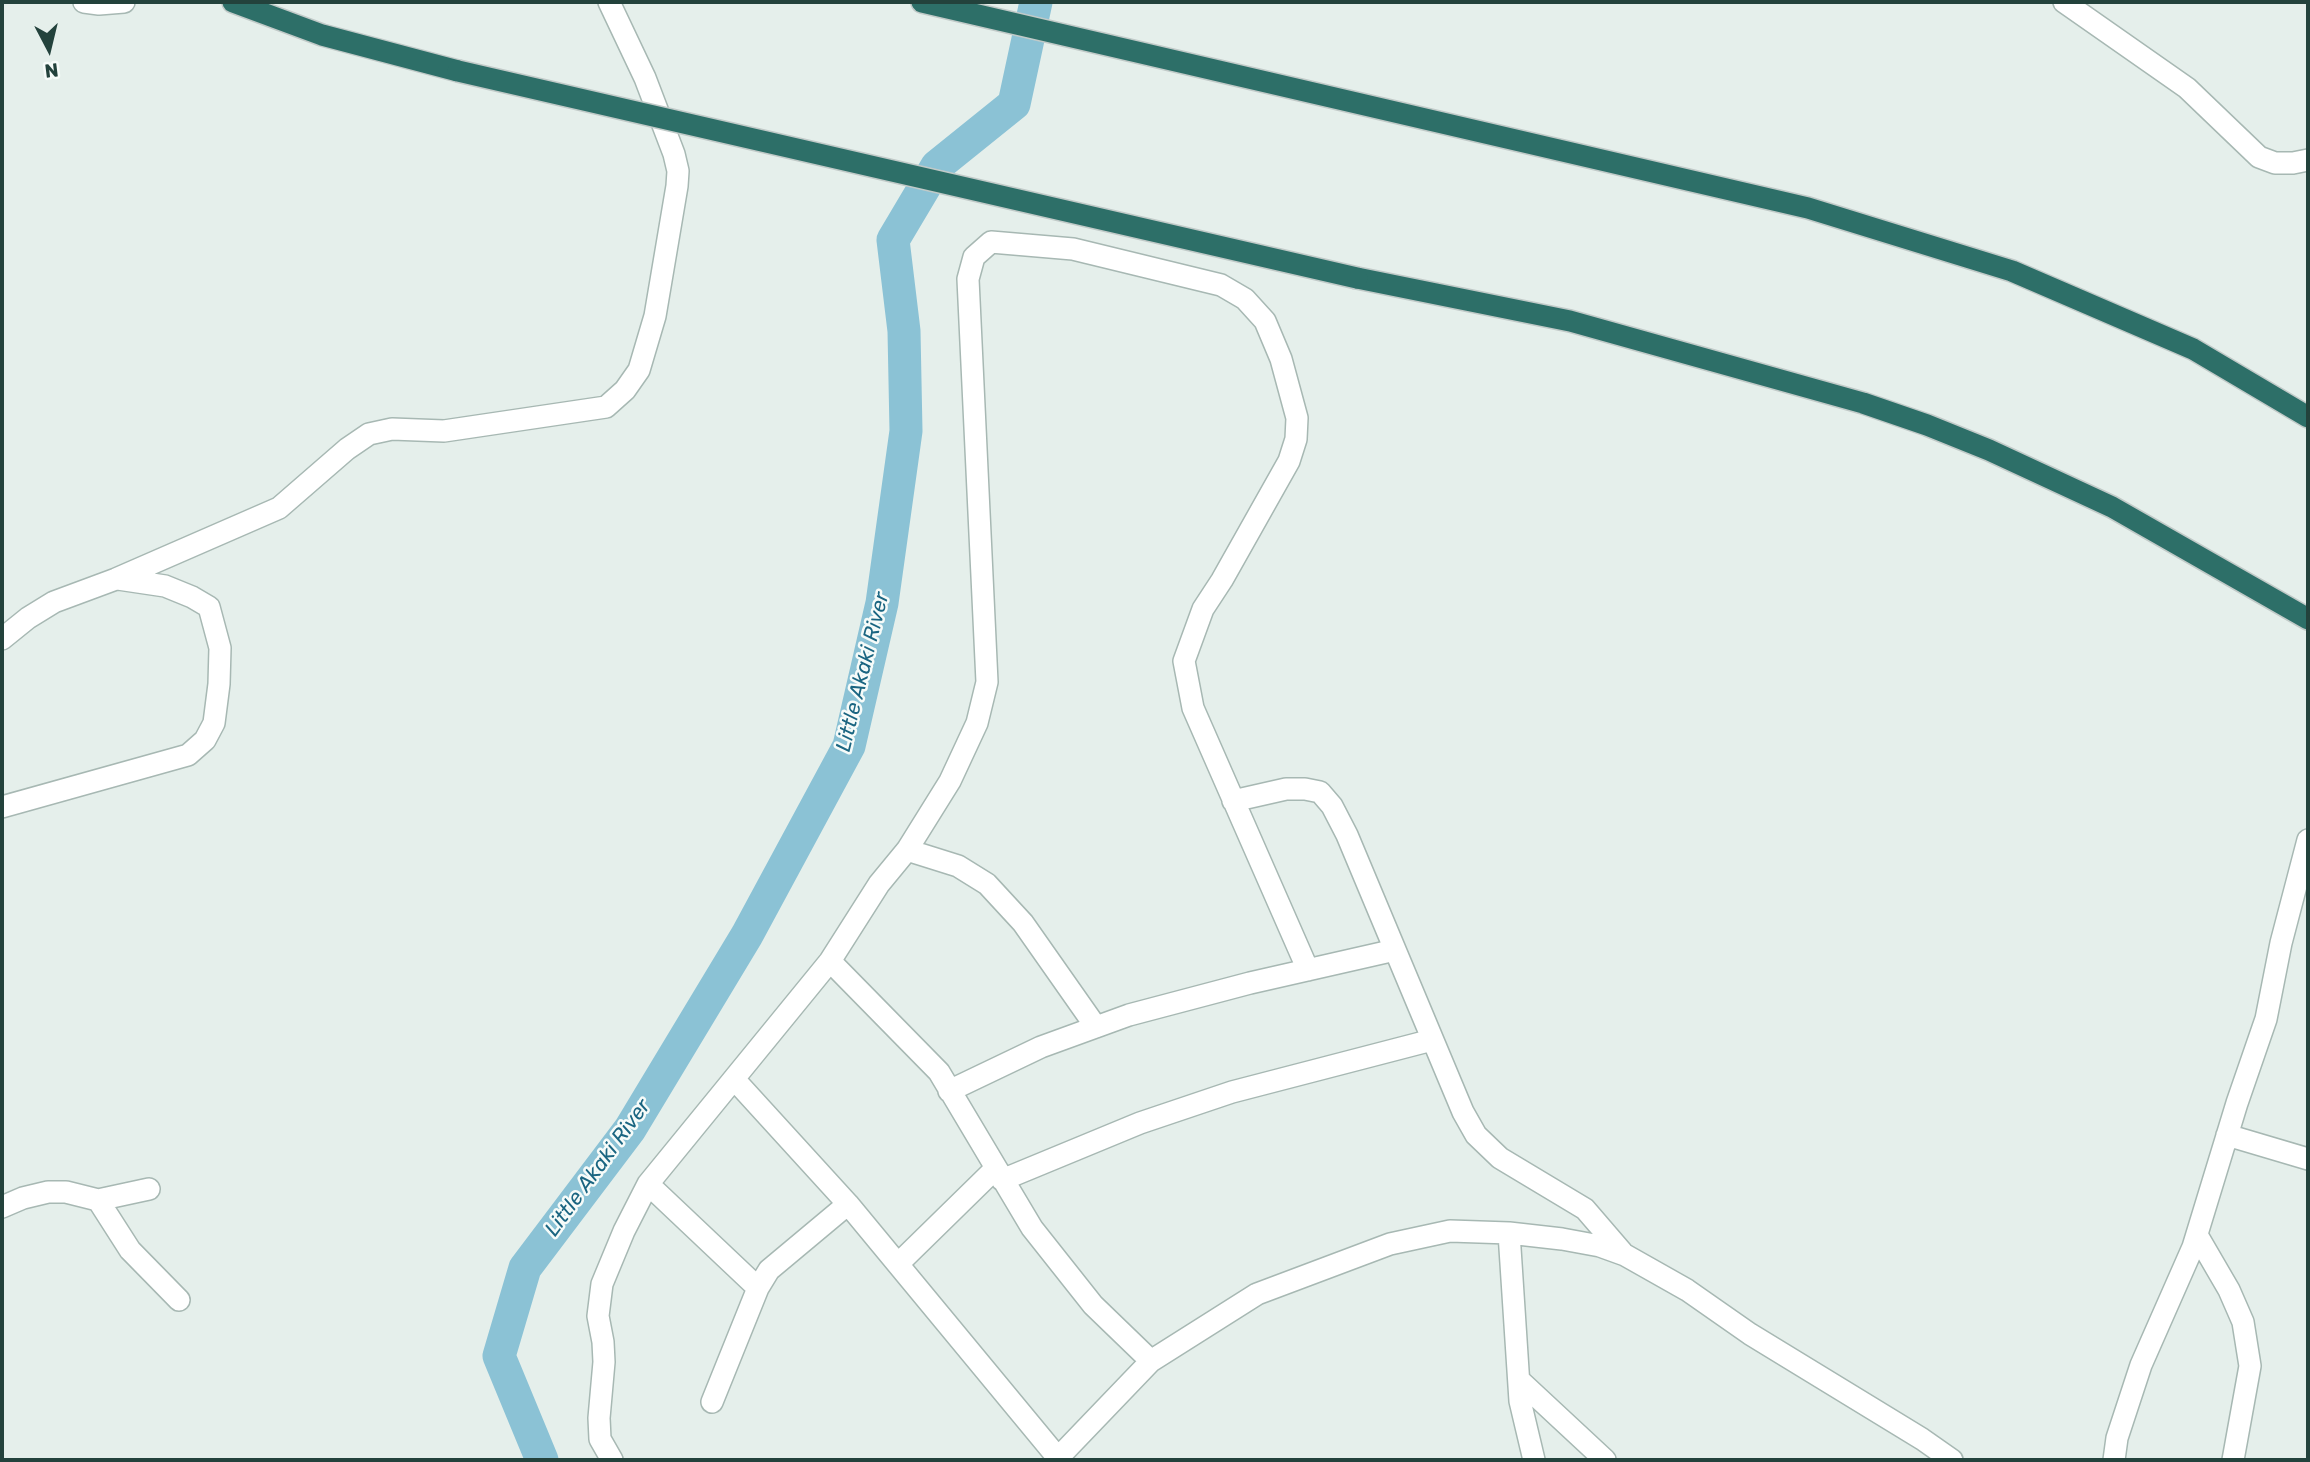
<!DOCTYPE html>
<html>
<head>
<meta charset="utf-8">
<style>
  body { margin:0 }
  #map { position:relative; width:2310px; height:1462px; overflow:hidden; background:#e5efeb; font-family:Rubik,sans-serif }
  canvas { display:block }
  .frame { position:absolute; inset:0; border:4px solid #23423c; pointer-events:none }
  .north { position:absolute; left:14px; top:14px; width:70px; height:70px; -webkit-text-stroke:5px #f6fbf9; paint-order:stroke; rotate:173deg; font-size:19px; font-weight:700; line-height:28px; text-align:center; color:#23423c }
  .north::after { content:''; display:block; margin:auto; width:24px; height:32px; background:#23423c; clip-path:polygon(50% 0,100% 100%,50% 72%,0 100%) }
</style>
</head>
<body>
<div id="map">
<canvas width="2310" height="1462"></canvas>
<div class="frame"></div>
<div class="north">N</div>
</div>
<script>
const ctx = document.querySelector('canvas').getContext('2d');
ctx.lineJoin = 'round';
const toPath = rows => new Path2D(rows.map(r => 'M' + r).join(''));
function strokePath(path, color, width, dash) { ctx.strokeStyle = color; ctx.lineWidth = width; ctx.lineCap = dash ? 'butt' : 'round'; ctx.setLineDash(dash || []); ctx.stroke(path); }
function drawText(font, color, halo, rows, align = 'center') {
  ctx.font = font + ' Rubik,sans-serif'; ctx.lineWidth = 5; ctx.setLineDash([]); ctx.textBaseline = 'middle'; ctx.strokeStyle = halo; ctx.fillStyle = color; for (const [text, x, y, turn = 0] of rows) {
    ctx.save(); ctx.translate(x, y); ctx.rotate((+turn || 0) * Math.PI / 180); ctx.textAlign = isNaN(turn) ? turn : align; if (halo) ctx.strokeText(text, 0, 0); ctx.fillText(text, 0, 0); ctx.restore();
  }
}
strokePath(toPath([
  [542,1460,499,1356,525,1268,630,1129,747,935,849,746,882,603,906,431,904,331,893,240,937,166,1014,104,1036,2]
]), '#8bc2d5', 33);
const minor = toPath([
  [84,2,99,4,124,2],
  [2064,2,2187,88,2259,157,2275,163,2293,163,2308,160],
  [2,639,28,618,54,602,116,579,279,508,347,449,369,434,392,429,444,431,606,407,625,390,639,370,655,316,677,186,678,171,674,154,645,78,609,2],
  [1233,801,1286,789,1305,789,1320,792,1332,806,1347,835,1463,1112,1476,1135,1500,1158,1585,1209,1622,1252],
  [2,807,188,755,205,740,214,723,219,684,220,648,209,607,192,597,165,586,118,579],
  [907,850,958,866,987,884,1023,923,1096,1027],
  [830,961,939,1072,1032,1228,1093,1305,1151,1361],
  [734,1079,848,1204,1058,1458],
  [949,1091,1041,1047,1129,1015,1250,983,1395,950],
  [2227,1135,2308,1159],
  [1002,1180,1140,1123,1232,1092,1432,1040],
  [648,1184,758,1288],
  [98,1200,130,1250,179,1300],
  [2,1207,23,1198,48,1192,66,1192,98,1200,149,1189],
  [1509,1233,1520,1401,1534,1460],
  [2197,1235,2229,1290,2243,1322,2250,1366,2233,1460],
  [898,1264,995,1169],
  [1519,1380,1605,1460],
  [712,1402,758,1288,769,1270,848,1204],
  [612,1460,600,1439,599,1418,604,1362,603,1342,598,1316,602,1284,624,1231,648,1184,830,961,879,884,907,850,950,781,977,723,987,682,968,279,974,257,991,242,1073,249,1221,285,1245,299,1265,321,1281,359,1297,418,1296,439,1289,461,1222,580,1203,609,1184,661,1193,708,1308,970],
  [1056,1460,1151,1361,1257,1294,1390,1244,1450,1231,1509,1233,1562,1239,1600,1246,1625,1255,1687,1290,1750,1334,1922,1439,1952,1460],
  [2114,1460,2117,1438,2141,1365,2193,1247,2237,1103,2266,1019,2281,943,2308,840]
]);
const highway = toPath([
  [233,2,322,35,458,71],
  [922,2,1808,208,2012,271,2193,349,2308,417],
  [1357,278,1570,321,1863,403,1927,425,1989,450,2112,507,2308,619]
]);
strokePath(minor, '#a7b8b3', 24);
strokePath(highway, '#c1cac8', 24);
strokePath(minor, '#fff', 21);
strokePath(highway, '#2d6f68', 21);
const highwayBridge = toPath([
  [458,71,1357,278]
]);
strokePath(highwayBridge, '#c1cac8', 24, []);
strokePath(highwayBridge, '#2d6f68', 21);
drawText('italic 21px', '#1a6581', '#f6fbf9', [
  ["Little Akaki River",863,672,-76],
  ["Little Akaki River",598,1168,-54]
]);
</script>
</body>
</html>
